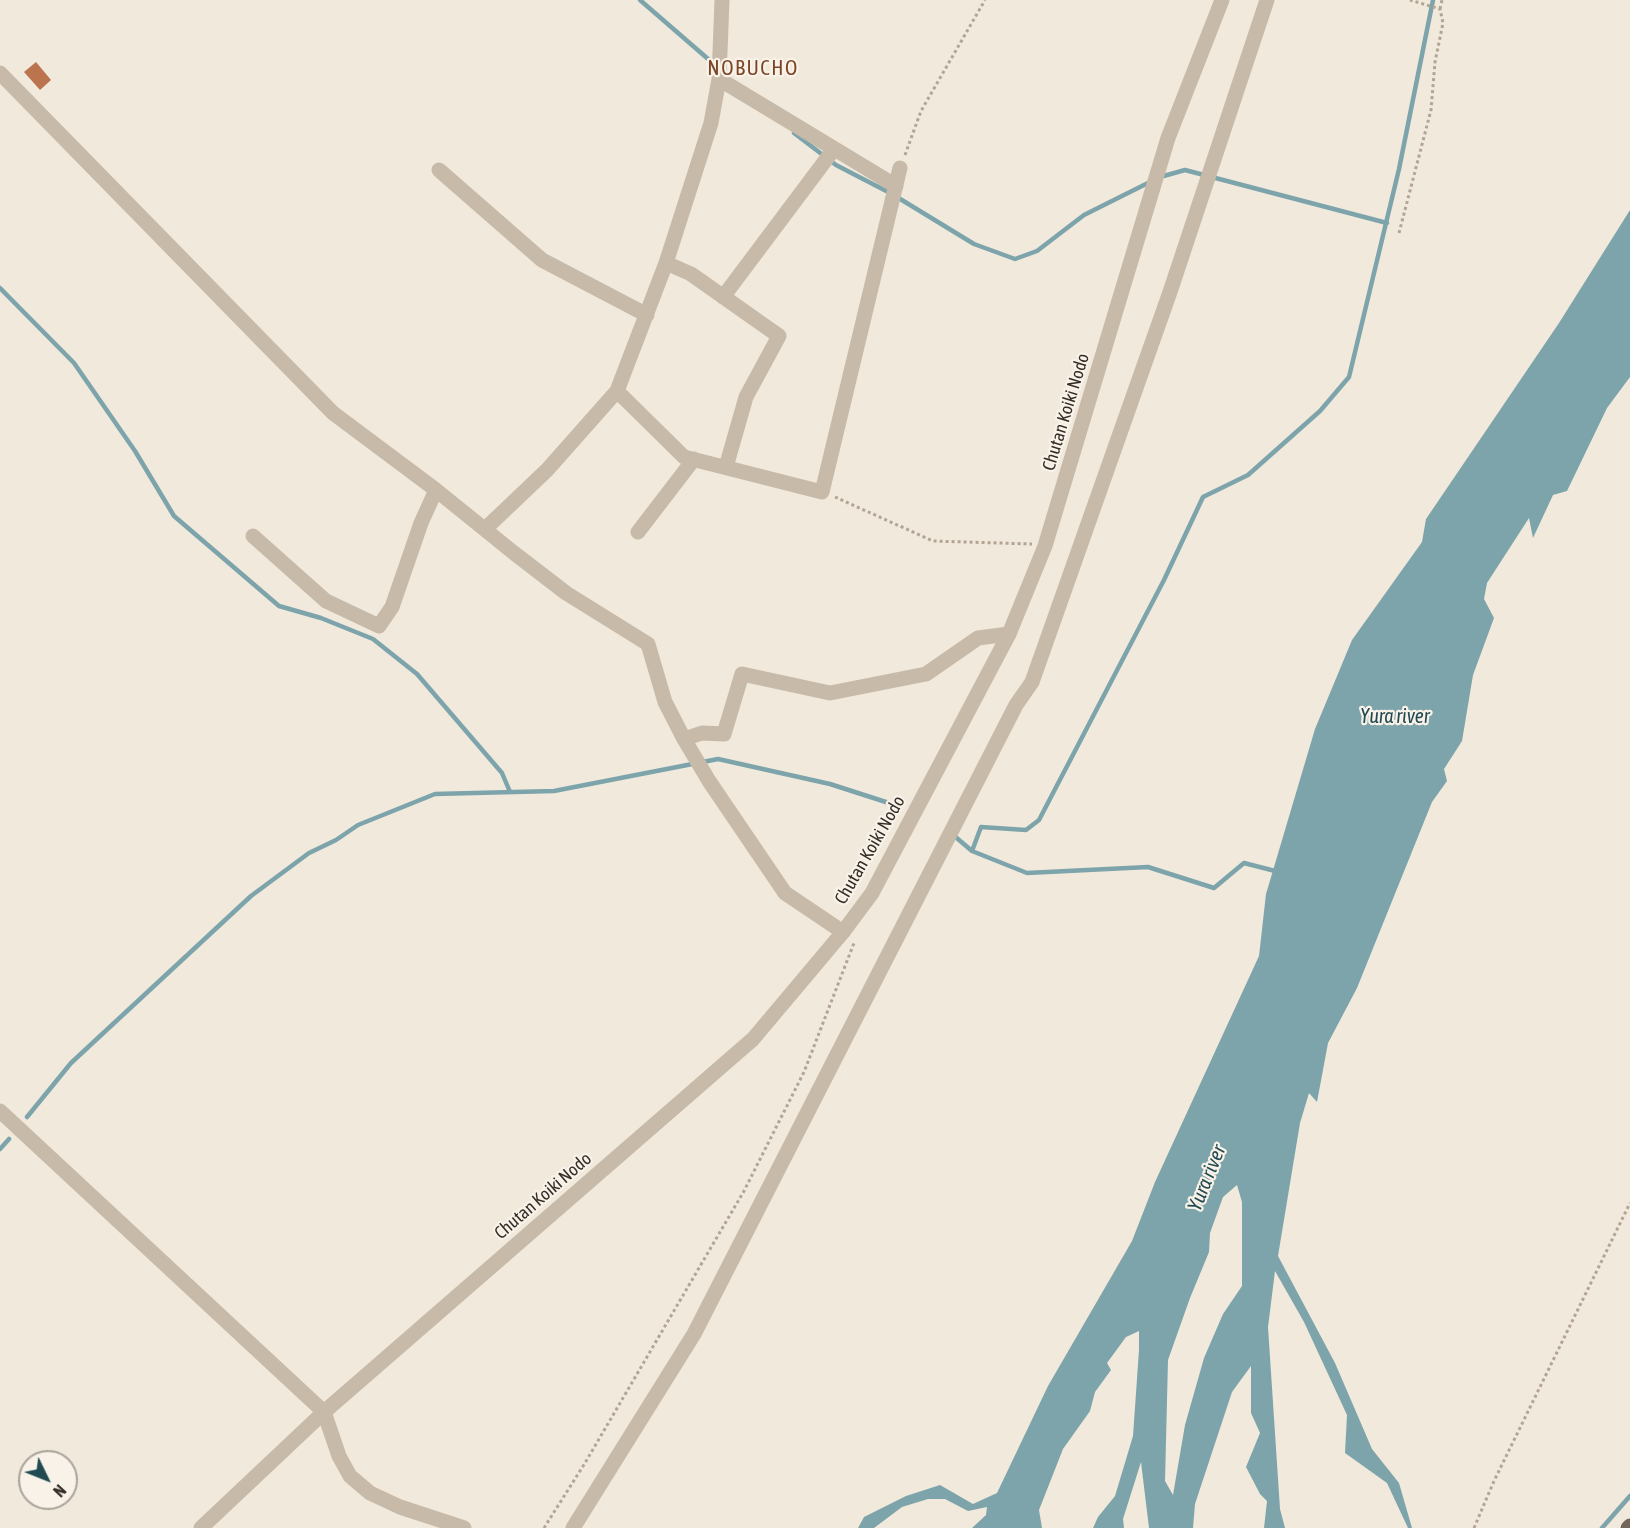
<!DOCTYPE html>
<html>
<head>
<meta charset="utf-8">
<style>
  body { margin:0 }
  #map { position:relative; width:1630px; height:1528px; overflow:hidden; background:#f0e9dc; font-family:"Asap Condensed",sans-serif }
  canvas { display:block }
  .north { position:absolute; left:18px; top:1450px; width:60px; height:60px; box-sizing:border-box; background:#f8f2e8; border:2px solid #aaa39b; border-radius:50%; rotate:133deg; font-size:16px; font-weight:700; line-height:24px; text-align:center; color:#352d28 }
  .north::after { content:''; display:block; margin:auto; width:21px; height:27px; background:#214a53; clip-path:polygon(50% 0,100% 100%,50% 72%,0 100%) }
</style>
</head>
<body>
<div id="map">
<canvas width="1630" height="1528"></canvas>
<div class="north">N</div>
</div>
<script>
const ctx = document.querySelector('canvas').getContext('2d');
ctx.lineJoin = 'round';
function fill(path, color) { ctx.fillStyle = color; ctx.fill(path, 'evenodd'); }
const toPath = rows => new Path2D(rows.map(r => 'M' + r).join(''));
function strokePath(path, color, width, dash) { ctx.strokeStyle = color; ctx.lineWidth = width; ctx.lineCap = dash ? 'butt' : 'round'; ctx.setLineDash(dash || []); ctx.stroke(path); }
function drawText(font, color, halo, rows, align = 'center') {
  ctx.font = font + ' "Asap Condensed",sans-serif'; ctx.lineWidth = 4.5; ctx.setLineDash([]); ctx.textBaseline = 'middle'; ctx.strokeStyle = halo; ctx.fillStyle = color; for (const [text, x, y, turn = 0] of rows) {
    ctx.save(); ctx.translate(x, y); ctx.rotate((+turn || 0) * Math.PI / 180); ctx.textAlign = isNaN(turn) ? turn : align; if (halo) ctx.strokeText(text, 0, 0); ctx.fillText(text, 0, 0); ctx.restore();
  }
}
fill(toPath([
  [1630,210,1630,377,1607,408,1567,491,1553,495,1533,538,1529,518,1487,583,1484,599,1494,618,1473,675,1462,741,1444,769,1447,781,1432,802,1357,988,1328,1043,1317,1102,1309,1093,1300,1123,1278,1256,1335,1363,1372,1449,1399,1483,1412,1528,1408,1528,1387,1483,1345,1453,1347,1415,1304,1322,1275,1271,1268,1327,1280,1509,1285,1528,1264,1528,1267,1501,1260,1494,1246,1467,1260,1433,1251,1413,1251,1366,1232,1392,1195,1504,1193,1528,1149,1528,1141,1462,1123,1519,1124,1528,1093,1528,1098,1517,1115,1496,1133,1436,1139,1350,1139,1331,1126,1337,1107,1363,1111,1370,1095,1392,1090,1411,1063,1449,1039,1510,1042,1528,972,1528,986,1515,987,1507,968,1511,945,1499,928,1499,902,1507,874,1528,858,1528,864,1517,906,1496,940,1485,973,1504,997,1493,1048,1386,1132,1241,1155,1182,1259,956,1266,894,1315,729,1352,640,1422,542,1426,519,1559,323],
  [1237,1185,1242,1202,1242,1286,1223,1314,1204,1358,1185,1425,1173,1495,1165,1481,1168,1360,1190,1298,1209,1252,1210,1233,1223,1197]
]), '#7da4ab');
strokePath(toPath([
  [640,0,715,65],
  [794,133,836,165,892,194,974,244,1015,259,1037,251,1084,215,1150,182],
  [1160,177,1185,170,1387,223],
  [0,288,74,363,135,451,174,516,279,606,321,618,373,639,417,674,502,773,510,792],
  [952,834,972,851,1027,873,1148,867,1214,888,1244,863,1279,872],
  [972,851,981,827,1026,830,1039,820,1164,580,1203,497,1248,475,1320,411,1349,377,1399,169,1433,0],
  [27,1117,71,1063,251,896,309,853,336,840,358,825,435,794,554,791,718,759,830,784,889,803],
  [0,1149,9,1139],
  [1602,1528,1630,1496]
]), '#7da4ab', 4.5);
fill(toPath([
  [36,62,51,80,40,90,24,72]
]), '#bc744e');
strokePath(toPath([
  [1440,9,1442,0],
  [905,155,921,111,985,0],
  [1399,233,1431,110,1435,62,1443,23,1440,9,1410,0],
  [835,497,933,541,1032,544],
  [544,1528,585,1463,744,1191,804,1072,854,943],
  [1474,1528,1494,1481,1630,1203]
]), '#b3a493', 3, [3, 3]);
strokePath(toPath([
  [0,73,333,413,436,490,514,553,566,593,648,644,665,702,684,739,709,781,785,893,843,932],
  [719,79,896,186],
  [439,170,542,260,647,315],
  [666,263,691,274,779,336,746,397,726,467],
  [723,297,834,149],
  [617,391,684,457,822,492,900,168],
  [485,529,547,470,617,391,666,263,711,123,719,79,722,0],
  [638,532,694,459],
  [253,536,326,601,379,626,392,607,421,523,436,490],
  [684,739,702,733,724,734,742,674,830,693,926,674,978,638,1009,634],
  [324,1412,339,1456,350,1476,370,1493,400,1507,464,1528],
  [573,1528,694,1334,1016,705,1032,682,1170,292,1267,0]
]), '#c7baa9', 15);
strokePath(toPath([
  [0,1111,324,1412],
  [201,1528,324,1412,753,1039,843,932,872,893,1009,634,1045,546,1168,138,1222,0]
]), '#c7baa9', 15);
strokePath(toPath([
  [1628,1528,1630,1526]
]), '#75665b', 15);
drawText('18px', '#352d28', '#f8f2e8', [
  ["Chutan Koiki Nodo",1066,412,-73],
  ["Chutan Koiki Nodo",870,850,-60],
  ["Chutan Koiki Nodo",543,1196,-41]
]);
drawText('italic 20px', '#214a53', '#f8f2e8', [
  ["Yura river",1395,717],
  ["Yura river",1207,1178,-68]
]);
ctx.letterSpacing = '1.5px';
drawText('21px', '#7d4528', '#f8f2e8', [
  ["NOBUCHO",753,68]
]);
ctx.letterSpacing = '0px';
</script>
</body>
</html>
